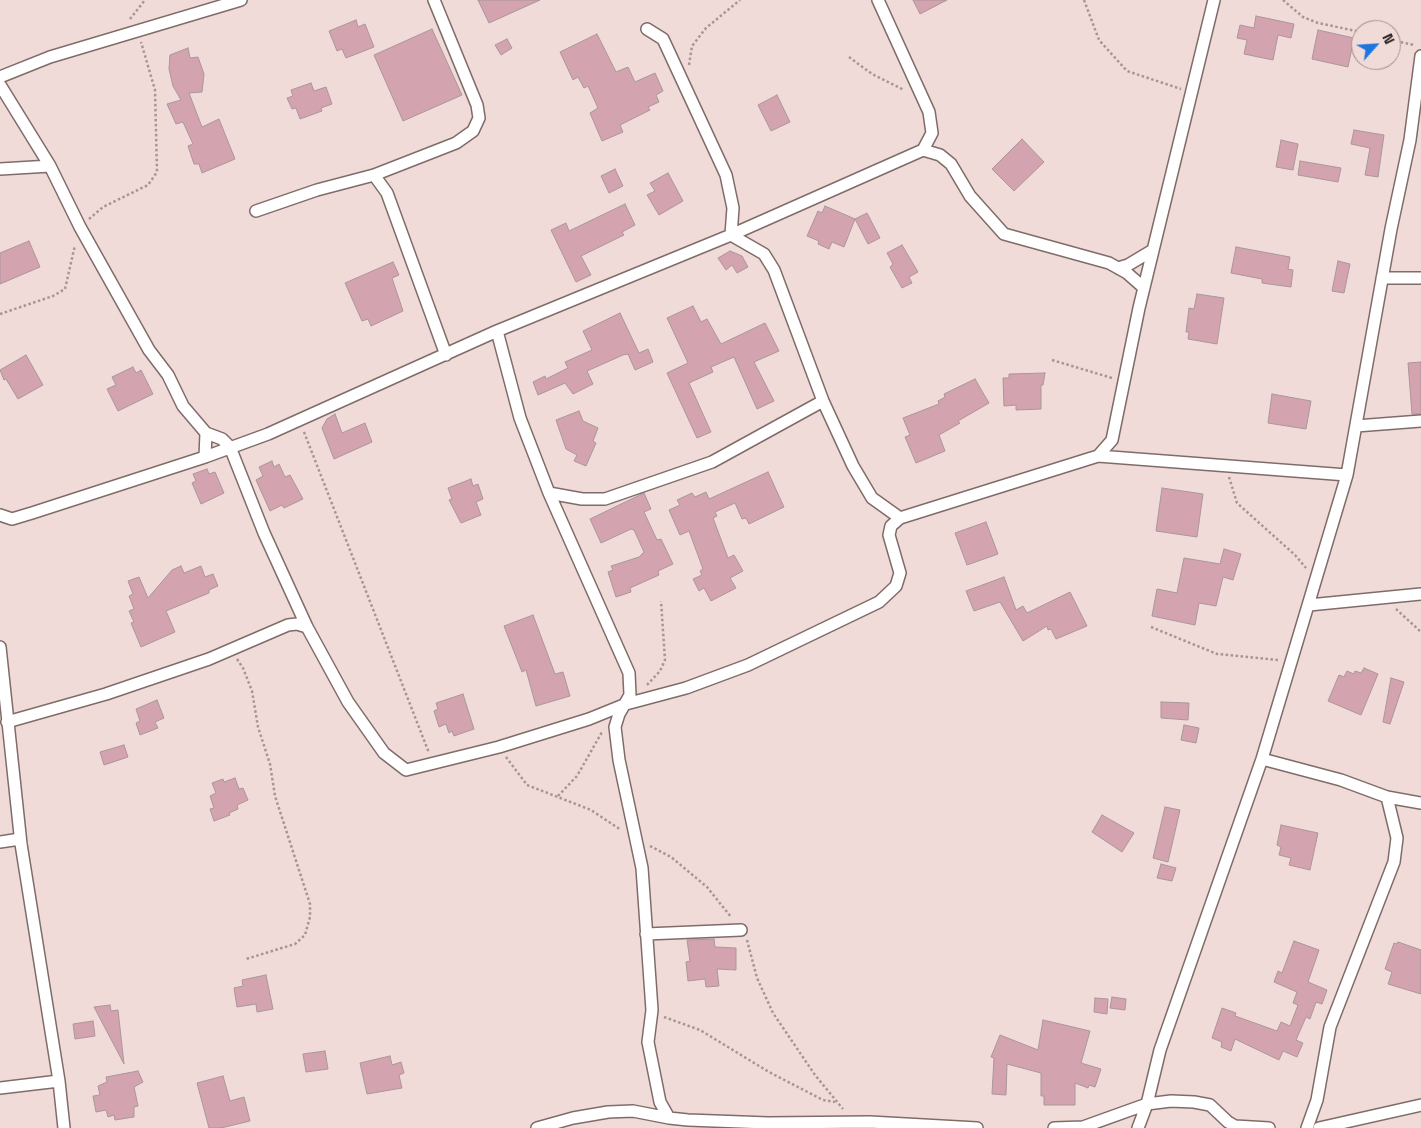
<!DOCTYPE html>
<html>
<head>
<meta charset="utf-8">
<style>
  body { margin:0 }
  #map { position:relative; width:1421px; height:1128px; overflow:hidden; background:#f1dbd8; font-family:"Space Grotesk",sans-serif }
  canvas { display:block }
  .north { position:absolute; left:1351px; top:20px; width:50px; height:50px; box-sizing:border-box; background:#f1dbd8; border:1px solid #9e8e8c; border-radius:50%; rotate:64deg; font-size:14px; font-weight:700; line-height:20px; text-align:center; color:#211a19 }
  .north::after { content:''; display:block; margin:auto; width:18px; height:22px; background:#1d76e0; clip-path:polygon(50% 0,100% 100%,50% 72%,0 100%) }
</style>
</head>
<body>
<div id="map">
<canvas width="1421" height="1128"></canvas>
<div class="north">N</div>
</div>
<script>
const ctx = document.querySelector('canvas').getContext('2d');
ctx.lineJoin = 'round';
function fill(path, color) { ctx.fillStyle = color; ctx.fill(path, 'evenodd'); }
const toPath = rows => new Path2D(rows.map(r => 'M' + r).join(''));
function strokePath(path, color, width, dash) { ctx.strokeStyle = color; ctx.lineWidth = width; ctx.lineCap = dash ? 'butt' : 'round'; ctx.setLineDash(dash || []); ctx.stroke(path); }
const building = toPath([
  [478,0,540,0,489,23,478,0],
  [913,0,947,0,920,14,913,0],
  [1256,16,1294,24,1291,38,1278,35,1273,60,1244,54,1247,40,1237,38,1240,25,1254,28,1256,16],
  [356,20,358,27,365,24,374,47,346,58,342,49,337,51,329,31,356,20],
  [432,29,462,95,403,121,374,55,432,29],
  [1318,30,1354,38,1348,67,1312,59,1318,30],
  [597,34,616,72,628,67,635,82,655,73,663,91,656,95,659,102,648,107,650,110,620,125,623,132,602,141,590,113,598,108,588,86,584,88,578,77,573,80,560,52,597,34],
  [507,39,512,48,501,55,495,45,507,39],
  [188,48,190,58,198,57,204,74,202,92,189,93,202,127,219,119,235,159,202,173,199,164,194,164,188,146,193,144,183,122,176,124,167,104,181,100,173,86,169,69,170,55,188,48],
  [311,83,314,91,326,87,332,104,321,108,322,111,300,119,296,108,292,109,287,98,293,96,291,90,311,83],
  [777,95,790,122,771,131,758,105,777,95],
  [1354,130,1384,135,1378,177,1365,175,1370,148,1351,144,1354,130],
  [1022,139,1044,162,1014,191,992,169,1022,139],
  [1281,140,1298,144,1293,170,1276,167,1281,140],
  [1300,161,1341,168,1338,182,1298,175,1300,161],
  [615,169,623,186,609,193,601,176,615,169],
  [668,173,683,201,659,215,647,195,655,191,650,183,668,173],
  [625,204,635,225,622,232,624,235,581,256,591,275,576,282,551,230,566,223,569,231,625,204],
  [825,206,855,219,867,213,880,238,868,244,855,219,844,247,832,242,829,249,818,244,819,241,807,236,818,211,822,213,825,206],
  [29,241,40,267,0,284,0,253,29,241],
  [902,245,918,272,909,277,912,283,902,288,890,267,893,264,887,253,902,245],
  [1236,247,1290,257,1288,269,1293,270,1291,287,1262,283,1262,279,1231,273,1236,247],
  [730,251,742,256,748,267,737,273,732,265,726,270,718,258,730,251],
  [1338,261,1350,264,1344,293,1332,291,1338,261],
  [393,262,399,275,392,278,403,311,371,326,368,319,362,321,345,283,393,262],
  [1197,294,1224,298,1217,344,1188,339,1189,332,1186,332,1189,308,1194,309,1197,294],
  [693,306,701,322,707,319,721,344,765,323,779,351,754,362,774,401,757,409,734,357,711,367,713,372,689,383,711,432,697,438,667,373,688,363,667,318,693,306],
  [620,313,639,353,648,349,653,362,635,370,628,354,623,355,587,371,593,384,573,394,565,383,538,395,533,382,545,376,546,379,568,368,565,362,592,350,583,331,620,313],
  [26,355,43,385,18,399,6,379,4,380,0,370,26,355],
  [1421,362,1421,414,1412,414,1408,363,1421,362],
  [133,367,136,373,141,370,153,394,118,411,107,389,116,385,112,377,133,367],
  [1045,373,1043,385,1041,385,1041,409,1016,410,1016,405,1004,406,1003,378,1009,378,1009,374,1045,373],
  [975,379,989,403,958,421,960,423,939,435,945,451,916,463,905,437,910,435,903,418,939,404,938,401,945,397,944,394,975,379],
  [1272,394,1311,401,1306,429,1268,423,1272,394],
  [579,411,583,421,598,428,593,441,596,443,586,466,574,461,577,455,566,449,556,420,579,411],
  [335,414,342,433,365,423,372,442,334,459,322,428,327,419,335,414],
  [272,461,274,467,279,464,285,477,290,475,303,499,284,508,282,505,270,511,256,480,263,476,259,467,272,461],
  [207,469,209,474,215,472,224,493,201,504,192,483,196,481,193,474,207,469],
  [768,472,784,507,749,524,746,518,742,519,735,503,715,512,717,516,713,518,728,558,734,555,743,571,730,578,736,588,711,601,704,588,699,591,693,579,702,575,700,571,703,569,689,531,680,535,669,510,680,505,677,500,692,493,695,497,706,492,709,499,768,472],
  [471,479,473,486,478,484,483,499,476,502,481,515,461,523,449,500,452,499,448,488,471,479],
  [1162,488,1203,494,1197,537,1156,531,1162,488],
  [644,493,651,509,644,512,657,540,661,539,673,564,658,571,659,575,630,588,631,592,616,597,608,572,613,570,611,566,639,557,644,552,634,530,631,529,601,543,590,519,644,493],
  [986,522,998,554,967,565,955,533,986,522],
  [1224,549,1241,554,1233,580,1223,577,1216,606,1199,603,1195,625,1152,616,1157,589,1177,593,1184,558,1220,564,1224,549],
  [181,566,184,573,201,566,205,577,213,574,218,586,209,590,209,593,166,611,175,632,141,647,131,623,134,622,129,611,134,609,129,596,133,594,128,581,139,577,148,598,172,570,181,566],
  [1004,577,1016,610,1023,606,1027,613,1070,592,1087,626,1056,639,1051,629,1048,630,1047,626,1023,641,1000,602,974,611,966,591,1004,577],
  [533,615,555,674,563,672,570,696,536,706,526,670,522,672,504,626,533,615],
  [1364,668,1378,674,1361,715,1328,701,1339,675,1344,677,1347,671,1354,674,1355,671,1361,673,1364,668],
  [1391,678,1404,682,1390,724,1383,722,1391,678],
  [463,694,474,729,454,736,452,731,449,733,446,724,439,727,434,711,438,709,436,703,463,694],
  [157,700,164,718,155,722,158,728,140,735,136,723,140,721,136,709,157,700],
  [1161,702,1189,703,1188,720,1161,718,1161,702],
  [1184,725,1199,728,1196,743,1181,740,1184,725],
  [124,745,128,757,104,765,100,752,124,745],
  [235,778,239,789,243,788,248,800,237,805,238,809,229,813,230,815,214,821,210,809,214,808,210,796,216,793,212,783,223,779,224,782,235,778],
  [1165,807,1180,810,1168,862,1153,858,1165,807],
  [1102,815,1134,833,1122,852,1092,832,1102,815],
  [1281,825,1318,833,1310,870,1289,865,1291,858,1279,855,1281,847,1277,845,1281,825],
  [1161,864,1176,868,1172,881,1157,878,1161,864],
  [714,939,715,947,736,948,736,970,717,969,719,986,706,987,705,979,688,981,686,962,690,961,687,940,714,939],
  [1294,941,1319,950,1308,982,1327,990,1322,1004,1316,1002,1310,1019,1306,1017,1296,1040,1303,1043,1297,1057,1283,1051,1279,1060,1235,1039,1231,1051,1221,1047,1222,1042,1212,1038,1222,1008,1236,1013,1235,1016,1277,1031,1281,1022,1290,1026,1298,1005,1293,1003,1297,992,1274,982,1278,971,1282,973,1294,941],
  [1398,942,1421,950,1421,994,1388,984,1392,972,1385,969,1394,943,1397,944,1398,942],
  [266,975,273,1009,257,1012,256,1004,237,1007,234,988,243,986,242,980,266,975],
  [1112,997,1126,999,1125,1010,1110,1008,1112,997],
  [1095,998,1108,999,1107,1014,1094,1012,1095,998],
  [110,1005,111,1011,118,1010,124,1064,94,1007,110,1005],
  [1043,1020,1090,1031,1081,1063,1101,1069,1095,1087,1089,1085,1088,1088,1075,1083,1075,1105,1044,1105,1044,1096,1041,1096,1041,1073,1007,1064,1006,1095,992,1094,994,1058,991,1057,1000,1035,1038,1050,1043,1020],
  [93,1021,95,1036,75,1039,73,1024,93,1021],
  [325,1051,328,1069,306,1072,303,1054,325,1051],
  [390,1056,392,1065,401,1062,404,1073,399,1075,402,1088,367,1094,360,1063,390,1056],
  [138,1071,143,1082,134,1087,138,1106,134,1107,134,1117,115,1120,114,1115,108,1117,106,1110,96,1112,93,1096,100,1095,98,1086,107,1082,106,1077,138,1071],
  [223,1076,230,1101,244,1097,250,1121,221,1128,209,1128,197,1083,223,1076]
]);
fill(building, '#d3a3af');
strokePath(building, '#aa969b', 1);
const minor = toPath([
  [647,29,663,39,726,175,733,208,731,235,764,254,774,270,823,401,853,466,872,498,900,518],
  [0,77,50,57,241,0],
  [0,85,50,166,80,227,149,350,168,375,183,406,206,433,222,439,230,447,264,533,307,627,348,702,384,753,406,770,499,747,589,719,626,704,686,688,748,665,879,602,896,586,900,573,889,535,891,526,900,518,1098,456,1112,440,1139,308,1214,0],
  [923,150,940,155,951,164,970,196,1004,234,1109,263,1127,273,1144,288],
  [0,169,50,166],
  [374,175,387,193,446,355],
  [256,211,317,190,374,175,456,143,473,131,479,118,477,105,434,0],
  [1118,268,1128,265,1153,250],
  [1382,278,1421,278],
  [497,331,520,418,549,493,629,673,630,695,619,714,615,727,619,760,642,868,652,1010,648,1042,660,1102,669,1118,688,1120,768,1123,870,1122,977,1128],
  [1356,426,1421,421],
  [1098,456,1347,475],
  [205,457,206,433],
  [549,493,582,499,605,499,712,462,823,401],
  [0,515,12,519,32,513,205,457,268,434,497,331,731,235,923,150,932,133,929,112,878,0],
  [1309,605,1421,594],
  [0,647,21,844,59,1081,64,1128],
  [7,722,106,694,209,659,288,625,297,624,307,627],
  [1262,759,1341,780,1387,797,1421,803],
  [0,842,20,839],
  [646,934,741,930],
  [0,1088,59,1081],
  [537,1128,573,1118,608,1112,633,1111,669,1118],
  [1054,1128,1083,1127,1147,1104,1171,1101,1194,1102,1210,1105,1228,1122,1235,1126,1269,1128],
  [1138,1128,1147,1104,1160,1050,1262,759,1347,475,1391,229,1410,140,1421,56],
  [1307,1128,1317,1100,1330,1027,1394,862,1397,838,1387,797],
  [1319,1128,1421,1105]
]);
strokePath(minor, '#7f6c69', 14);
strokePath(toPath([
  [1084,0,1099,40,1127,71,1181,89],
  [1283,0,1303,17,1318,23,1361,32],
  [130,19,145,0],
  [1391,40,1414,45],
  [849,57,872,74,904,90],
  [689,65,692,46,706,28,740,0],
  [89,219,103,207,148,185,157,172,155,90,141,42],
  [0,314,53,296,65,289,75,245],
  [1052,360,1112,378],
  [304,432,429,753],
  [1229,477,1237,503,1295,555,1306,568],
  [1396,609,1421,632],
  [1151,627,1217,654,1279,660],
  [237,659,243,668,252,691,258,727,270,764,275,796,310,904,310,917,305,935,295,944,246,959],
  [647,685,660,671,665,660,661,601],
  [506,757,527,785,591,810,621,830],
  [558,796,577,776,602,732],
  [650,846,671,857,707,887,731,917],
  [747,940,757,978,773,1013,815,1075,843,1109],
  [664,1017,700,1030,769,1072,823,1100,835,1102]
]), '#a69593', 2.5, [2.5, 2.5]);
strokePath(minor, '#fff', 11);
</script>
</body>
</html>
